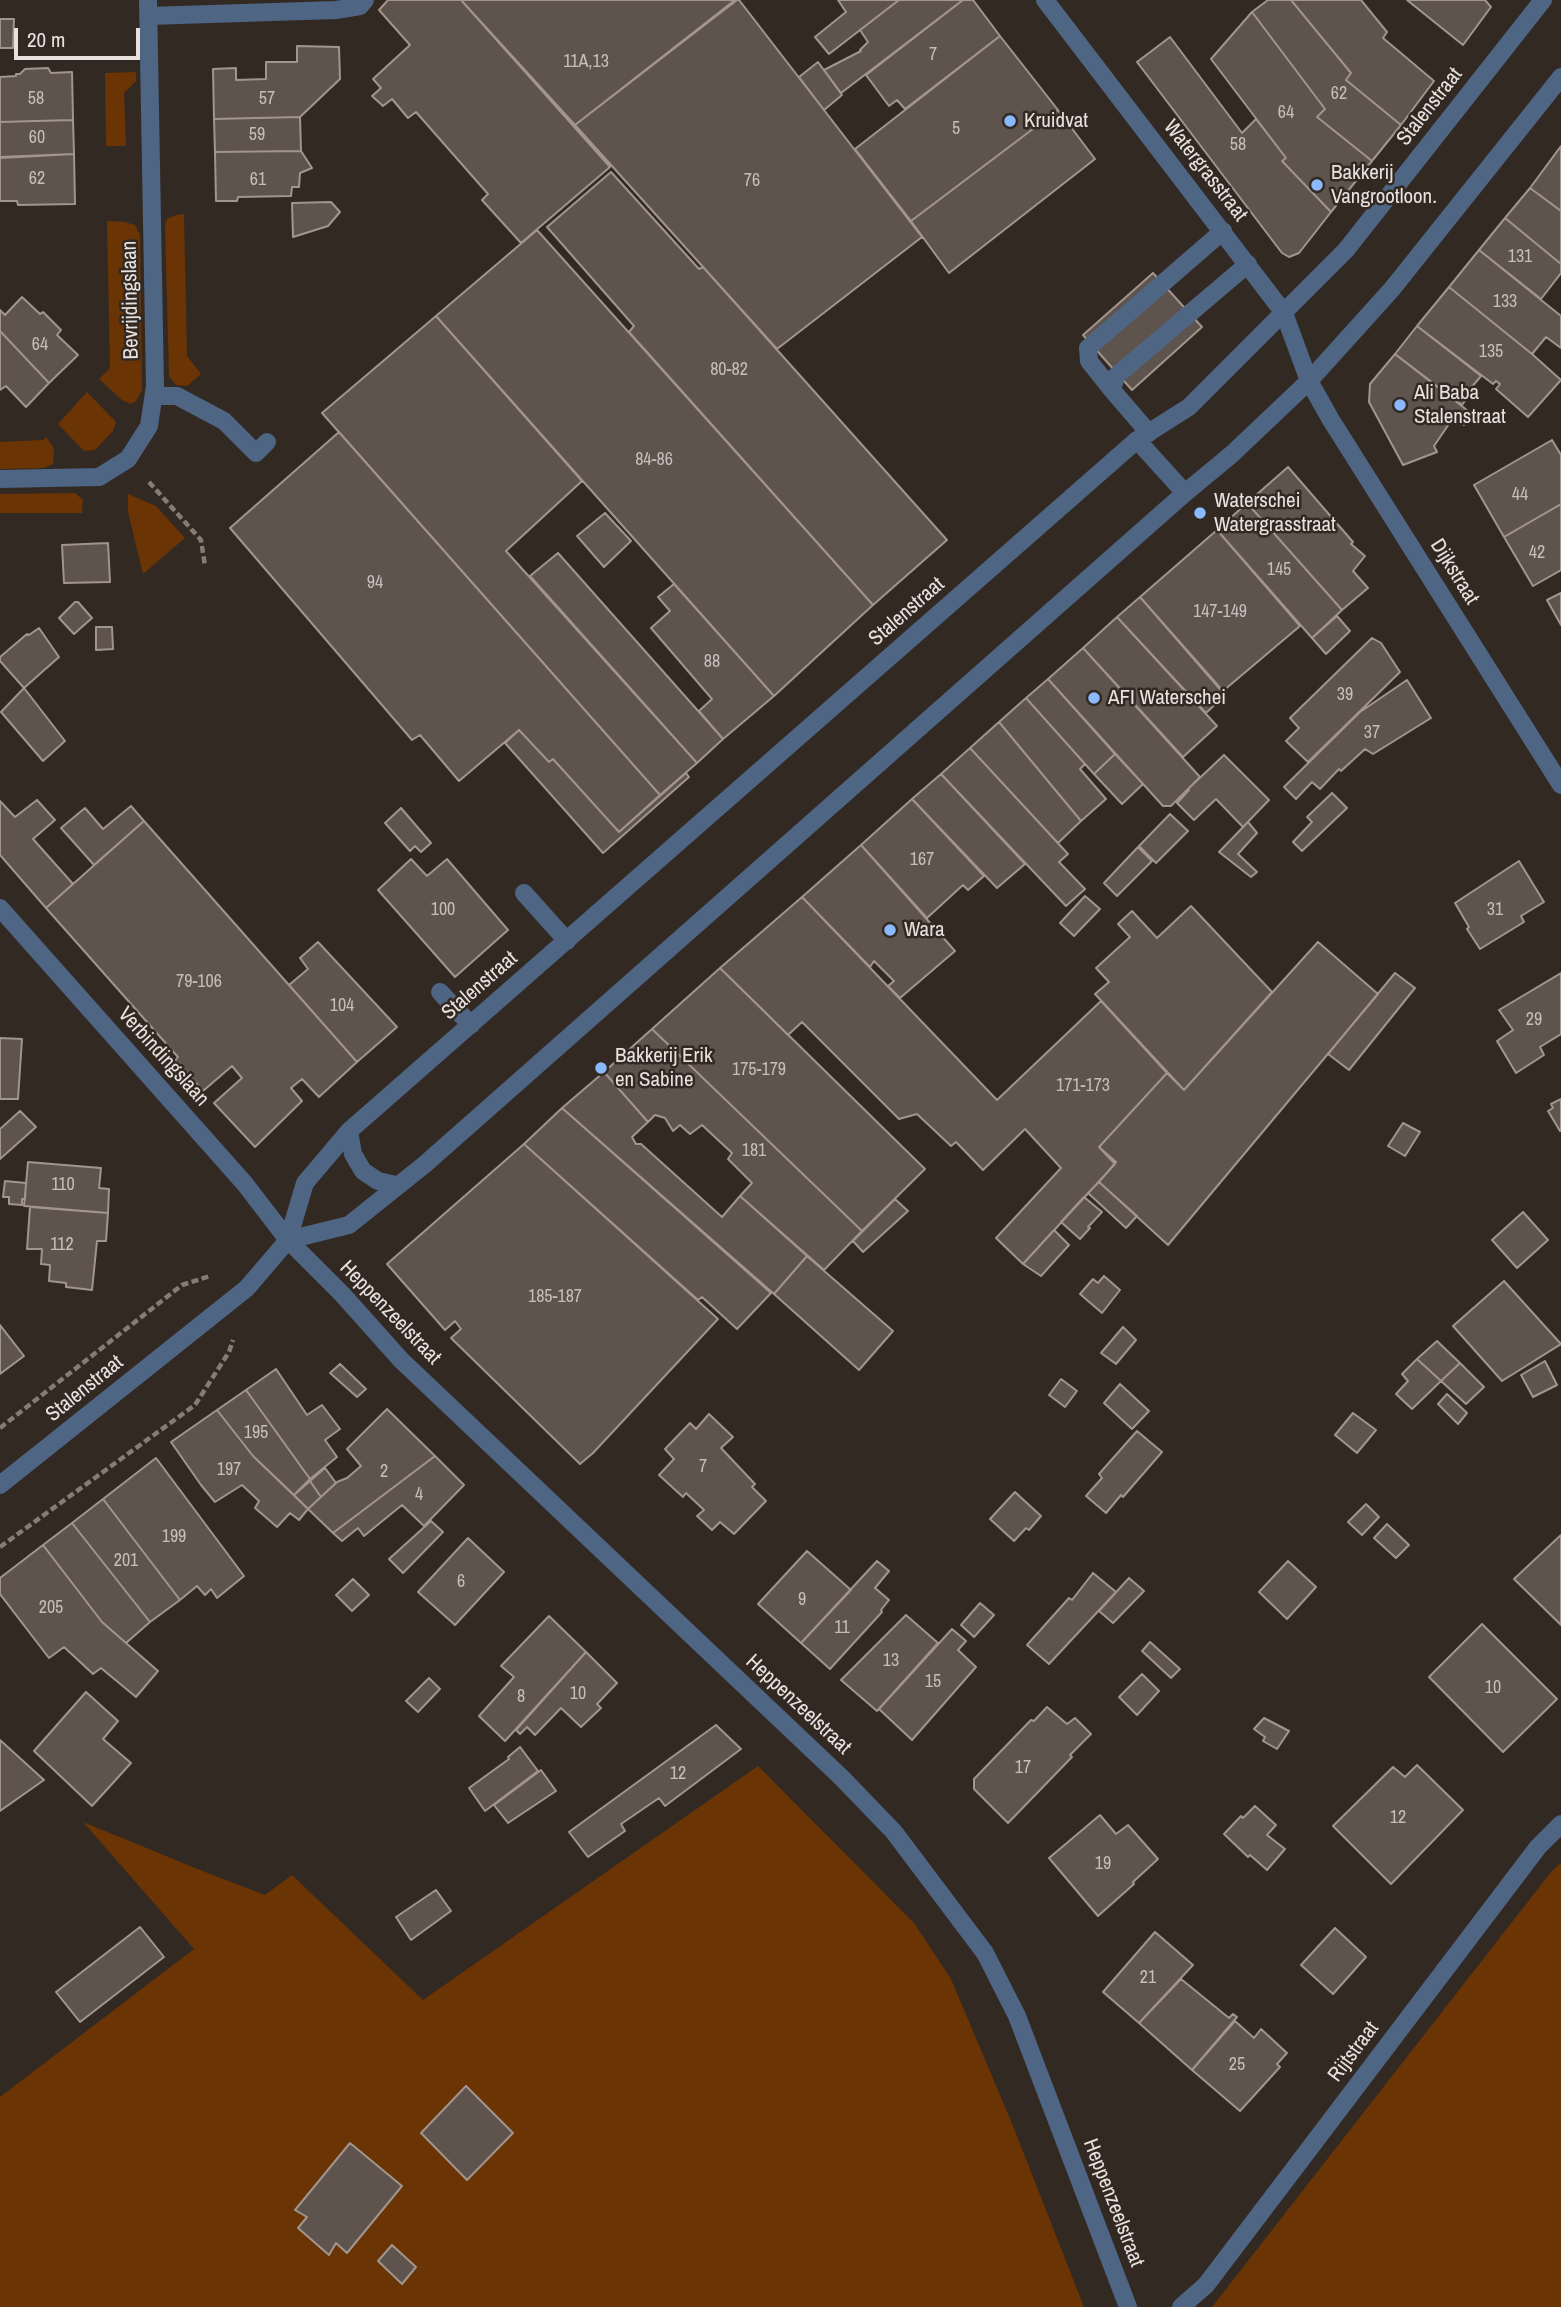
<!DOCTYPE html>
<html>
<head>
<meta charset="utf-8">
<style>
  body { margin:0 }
  #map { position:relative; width:1561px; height:2307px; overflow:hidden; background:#332923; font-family:"Archivo Narrow",sans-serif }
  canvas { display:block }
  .scale { position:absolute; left:14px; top:28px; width:126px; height:32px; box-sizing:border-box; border:4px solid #e8e2de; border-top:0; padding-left:9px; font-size:21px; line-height:24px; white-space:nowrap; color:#e8e2de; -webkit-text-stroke:5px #332923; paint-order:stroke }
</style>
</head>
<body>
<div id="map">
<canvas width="1561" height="2307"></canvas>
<div class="scale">20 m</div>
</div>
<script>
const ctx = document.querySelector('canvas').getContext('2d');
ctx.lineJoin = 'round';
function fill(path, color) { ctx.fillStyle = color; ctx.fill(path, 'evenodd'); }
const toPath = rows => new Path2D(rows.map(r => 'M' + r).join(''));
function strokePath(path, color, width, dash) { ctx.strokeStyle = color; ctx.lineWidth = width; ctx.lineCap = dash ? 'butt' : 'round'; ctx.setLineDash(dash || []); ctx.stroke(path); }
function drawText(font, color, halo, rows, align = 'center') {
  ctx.font = font + ' "Archivo Narrow",sans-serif'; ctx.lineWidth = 5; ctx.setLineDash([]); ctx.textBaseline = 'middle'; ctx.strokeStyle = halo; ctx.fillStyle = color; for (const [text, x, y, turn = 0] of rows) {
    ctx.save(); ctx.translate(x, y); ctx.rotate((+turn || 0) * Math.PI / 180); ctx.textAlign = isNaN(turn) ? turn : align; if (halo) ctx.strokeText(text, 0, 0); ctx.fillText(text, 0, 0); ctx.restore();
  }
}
fill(toPath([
  [136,72,136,81,124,93,126,146,106,146,105,73],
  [184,214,187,356,201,374,187,386,176,385,169,376,165,225,167,219,176,215],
  [107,221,125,222,135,225,140,235,142,390,136,401,131,404,122,400,99,379,110,368],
  [87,392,116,422,113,431,95,450,84,451,58,424],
  [46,437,54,448,53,464,44,468,0,469,0,442,43,440],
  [75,493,83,500,82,513,0,513,0,494],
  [128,494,156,506,185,538,143,574,128,512],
  [758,1766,914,1923,951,1979,1013,2126,1084,2307,0,2307,0,2097,194,1949,83,1822,205,1872,265,1895,292,1875,423,2000],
  [1561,1863,1561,2307,1212,2307,1551,1872]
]), '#6a3404');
const building = toPath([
  [388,0,461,0,610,167,521,243,482,200,488,194,416,112,408,118,392,99,383,106,372,96,381,88,373,79,410,45,379,10,388,0],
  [461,0,735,0,575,125,461,0],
  [737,0,739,0,922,237,777,349,575,125,737,0],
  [899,0,963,0,841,93,824,70,861,51,860,50,868,42,860,30,899,0],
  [899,0,829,54,815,37,846,12,838,0,899,0],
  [963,0,973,0,1000,36,905,109,897,100,889,106,866,75,963,0],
  [1268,0,1291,0,1351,73,1346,80,1401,125,1372,161,1317,117,1325,109,1252,12,1268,0],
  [1291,0,1361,0,1387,32,1383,38,1434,81,1401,125,1346,80,1351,73,1291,0],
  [1407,0,1485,0,1491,7,1463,45,1407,0],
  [1252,12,1325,109,1317,117,1372,161,1331,212,1282,161,1286,158,1211,59,1252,12],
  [0,19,14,19,13,48,0,48,0,19],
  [1000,36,1058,110,911,221,855,149,1000,36],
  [1170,37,1242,133,1256,119,1286,158,1282,161,1331,212,1299,253,1289,257,1282,253,1137,62,1170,37],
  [297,46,339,47,340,79,300,117,214,119,213,69,236,68,236,80,266,79,266,62,297,62,297,46],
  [818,62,842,95,824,110,799,77,818,62],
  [48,68,51,73,72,72,73,120,0,122,0,77,16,76,16,74,20,74,25,69,48,68],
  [1058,110,1095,159,949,273,911,221,1058,110],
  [300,117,301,151,215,152,214,119,300,117],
  [73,120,74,154,0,157,0,122,73,120],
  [1561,146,1561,211,1530,188,1561,146],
  [301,151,312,168,300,173,299,187,292,187,291,196,238,197,237,201,216,201,215,152,301,151],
  [74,154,75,204,18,205,17,201,0,201,0,158,74,154],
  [611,172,699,269,703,267,947,540,873,605,629,332,634,326,547,227,611,172],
  [1530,188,1561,211,1561,264,1505,218,1530,188],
  [331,202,340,212,328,226,293,237,292,203,331,202],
  [1505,218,1561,264,1561,273,1541,299,1479,250,1505,218],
  [537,230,873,605,774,696,436,316,537,230],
  [1479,250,1561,316,1561,348,1546,337,1532,354,1449,287,1479,250],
  [1153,273,1202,327,1132,390,1083,335,1153,273],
  [1449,287,1532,354,1561,380,1528,417,1496,389,1500,384,1496,381,1493,384,1417,326,1449,287],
  [22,297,40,314,43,312,61,330,57,335,78,355,49,383,0,331,0,310,5,315,22,297],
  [436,316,582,481,506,551,697,763,660,795,322,413,436,316],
  [1417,326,1481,376,1471,388,1473,390,1462,405,1395,354,1417,326],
  [0,331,49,383,26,407,6,386,0,390,0,331],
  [1395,354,1472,414,1464,425,1453,418,1434,446,1437,452,1403,465,1369,402,1370,384,1395,354],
  [339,432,660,795,619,832,553,759,549,762,519,730,459,781,420,735,412,740,230,528,339,432],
  [1552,440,1561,455,1561,504,1504,537,1474,485,1552,440],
  [1288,467,1353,542,1351,544,1365,556,1353,571,1368,588,1342,610,1247,503,1288,467],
  [1247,503,1342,610,1312,638,1217,530,1247,503],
  [1561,504,1561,570,1533,586,1504,537,1561,504],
  [605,513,631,541,604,567,577,536,605,513],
  [1217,530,1300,626,1223,691,1140,597,1217,530],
  [108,543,110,582,64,583,62,545,108,543],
  [558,553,723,739,697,763,530,576,558,553],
  [674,584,774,696,723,739,699,711,712,699,651,628,670,611,658,597,674,584],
  [1561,593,1561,625,1547,600,1561,593],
  [1140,597,1225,695,1206,713,1117,617,1140,597],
  [75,602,78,602,92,618,74,634,59,618,75,602],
  [1337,616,1350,631,1326,654,1312,638,1337,616],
  [1117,617,1217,726,1183,757,1083,648,1117,617],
  [96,627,112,627,113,649,96,650,96,627],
  [39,628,59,657,24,688,0,661,0,657,27,634,29,635,39,628],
  [1372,638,1381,643,1400,672,1308,762,1286,741,1299,728,1290,718,1372,638],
  [1083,648,1200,777,1171,806,1163,806,1048,679,1083,648],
  [1048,679,1115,754,1094,774,1026,698,1048,679],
  [1407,680,1431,718,1373,754,1365,749,1341,771,1339,769,1320,789,1312,782,1296,799,1284,787,1360,712,1407,680],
  [24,688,65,741,43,761,1,712,24,688],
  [1026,698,1085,764,1080,769,1106,799,1081,821,999,722,1026,698],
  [999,722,1081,821,1058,843,970,748,999,722],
  [519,730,549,762,553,759,619,832,686,773,689,777,603,853,505,743,519,730],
  [970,748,1068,854,1059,862,1085,889,1066,906,941,774,970,748],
  [1115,754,1143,784,1122,804,1094,774,1115,754],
  [1224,755,1269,800,1243,827,1216,799,1194,820,1177,803,1189,790,1187,790,1224,755],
  [941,774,1025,864,997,888,912,799,941,774],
  [1332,793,1347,808,1302,851,1293,842,1312,822,1307,817,1332,793],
  [912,799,984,876,968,890,963,885,927,918,861,845,912,799],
  [37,800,55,820,33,839,73,884,46,908,0,855,0,801,15,817,37,800],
  [131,806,144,821,94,865,61,828,85,808,103,829,131,806],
  [401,808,431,843,421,852,415,846,410,851,385,823,401,808],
  [1170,814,1188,831,1156,863,1139,846,1170,814],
  [144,821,357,1062,319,1097,302,1079,291,1088,302,1101,255,1147,214,1103,242,1078,232,1066,203,1091,178,1063,174,1062,178,1057,46,908,144,821],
  [1248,822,1257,833,1238,854,1257,872,1251,877,1219,852,1248,822],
  [861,845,955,951,900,998,888,986,894,981,874,961,870,967,802,897,861,845],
  [1138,847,1152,861,1117,896,1104,883,1138,847],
  [411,859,427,876,447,859,508,930,455,977,378,890,411,859],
  [1519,861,1544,902,1521,916,1524,922,1480,949,1467,929,1469,927,1455,903,1519,861],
  [1085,896,1100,909,1074,936,1060,923,1085,896],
  [802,897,997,1100,1101,1001,1167,1073,1099,1147,1115,1164,1023,1264,996,1238,1061,1168,1025,1129,983,1170,956,1142,951,1146,917,1114,899,1119,802,1022,788,1035,720,968,802,897],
  [1191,906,1272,992,1184,1090,1095,994,1109,982,1096,968,1130,937,1118,924,1132,911,1157,938,1191,906],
  [318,942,397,1027,357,1062,289,985,308,969,300,958,318,942],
  [1318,942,1378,994,1168,1245,1099,1182,1116,1162,1099,1147,1167,1073,1184,1090,1318,942],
  [720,968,925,1169,862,1231,652,1029,720,968],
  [1395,973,1415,988,1349,1070,1328,1054,1395,973],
  [1561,973,1561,1034,1540,1047,1544,1055,1516,1073,1497,1041,1513,1030,1499,1010,1561,973],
  [652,1029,862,1231,824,1270,740,1196,752,1183,728,1159,732,1153,702,1125,690,1134,680,1125,673,1131,665,1118,655,1115,648,1122,604,1072,652,1029],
  [0,1038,22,1039,18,1099,0,1099,0,1038],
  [604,1072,648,1122,632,1137,636,1144,641,1144,722,1217,740,1196,807,1256,774,1294,562,1108,604,1072],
  [1561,1099,1561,1131,1560,1131,1548,1111,1553,1108,1551,1104,1561,1099],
  [562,1108,771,1293,737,1329,702,1297,698,1300,524,1144,562,1108],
  [20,1111,36,1127,0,1159,0,1129,20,1111],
  [1403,1123,1420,1132,1405,1156,1388,1146,1403,1123],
  [524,1144,718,1319,593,1453,580,1464,451,1338,461,1329,455,1321,445,1330,387,1264,524,1144],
  [28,1162,101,1168,99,1188,109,1189,108,1213,24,1206,28,1162],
  [5,1181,26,1183,25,1199,22,1199,22,1205,9,1204,9,1197,3,1197,5,1181],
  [1099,1182,1137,1216,1126,1228,1088,1193,1099,1182],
  [1084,1197,1102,1212,1088,1227,1090,1228,1080,1239,1061,1222,1084,1197],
  [895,1199,908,1211,863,1252,853,1241,895,1199],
  [30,1207,108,1213,106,1241,97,1241,92,1290,66,1287,66,1283,49,1281,50,1265,41,1264,42,1249,27,1249,30,1207],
  [1523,1212,1548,1240,1517,1268,1492,1240,1523,1212],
  [1054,1230,1069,1245,1041,1276,1023,1264,1054,1230],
  [807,1256,893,1331,859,1370,774,1294,807,1256],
  [1104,1276,1120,1290,1102,1313,1080,1294,1093,1279,1098,1283,1104,1276],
  [1504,1281,1561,1344,1502,1381,1453,1326,1504,1281],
  [0,1325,24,1356,0,1374,0,1325],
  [1123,1327,1136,1340,1116,1364,1101,1353,1123,1327],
  [1437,1341,1460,1363,1441,1381,1417,1359,1437,1341],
  [1417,1359,1441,1381,1412,1409,1396,1394,1408,1381,1402,1374,1417,1359],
  [1545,1361,1557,1385,1533,1397,1521,1375,1545,1361],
  [1460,1363,1484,1387,1466,1404,1441,1381,1460,1363],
  [340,1364,366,1389,357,1397,330,1373,340,1364],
  [276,1369,307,1415,322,1405,340,1429,325,1440,337,1457,310,1479,246,1390,276,1369],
  [1061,1379,1077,1391,1065,1407,1049,1395,1061,1379],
  [1120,1384,1149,1411,1132,1429,1104,1403,1120,1384],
  [246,1390,310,1479,294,1495,253,1456,217,1410,246,1390],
  [1447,1394,1467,1413,1458,1424,1438,1404,1447,1394],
  [387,1409,435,1456,333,1533,308,1509,337,1482,347,1478,361,1466,347,1449,387,1409],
  [217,1410,253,1456,308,1509,299,1520,290,1513,277,1527,255,1508,259,1501,242,1485,215,1502,201,1485,171,1442,217,1410],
  [1353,1413,1376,1430,1357,1453,1335,1435,1353,1413],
  [709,1414,733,1437,721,1448,755,1484,752,1487,766,1501,734,1534,720,1522,712,1530,697,1516,704,1510,686,1493,683,1497,659,1475,674,1459,665,1449,690,1423,696,1429,709,1414],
  [1137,1431,1162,1452,1123,1497,1121,1495,1106,1513,1086,1496,1102,1478,1099,1474,1137,1431],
  [435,1456,464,1485,424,1526,402,1505,364,1536,358,1528,342,1541,333,1533,435,1456],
  [156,1458,244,1576,217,1598,211,1589,205,1595,197,1586,180,1600,103,1499,156,1458],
  [325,1468,336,1483,321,1497,310,1481,325,1468],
  [310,1481,321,1497,308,1509,294,1495,310,1481],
  [1015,1492,1041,1516,1029,1530,1026,1528,1014,1541,990,1519,1015,1492],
  [103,1499,180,1600,150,1622,72,1523,103,1499],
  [1366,1504,1379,1517,1362,1535,1348,1522,1366,1504],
  [431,1521,443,1532,403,1573,389,1559,431,1521],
  [72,1523,150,1622,126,1643,102,1622,43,1545,72,1523],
  [1387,1524,1409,1545,1396,1558,1374,1538,1387,1524],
  [1561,1535,1561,1625,1514,1579,1561,1535],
  [468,1538,504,1572,455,1625,418,1592,468,1538],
  [43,1545,102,1622,158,1671,136,1697,101,1668,93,1674,64,1647,49,1658,0,1594,0,1578,43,1545],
  [807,1551,851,1590,801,1643,758,1604,807,1551],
  [877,1561,889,1571,875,1588,889,1600,881,1610,882,1612,830,1669,801,1643,877,1561],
  [1288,1561,1316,1587,1287,1619,1259,1592,1288,1561],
  [1093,1573,1116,1592,1049,1664,1027,1645,1069,1598,1072,1600,1093,1573],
  [1129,1578,1144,1591,1113,1623,1099,1611,1129,1578],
  [353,1579,369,1595,352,1611,336,1595,353,1579],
  [980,1603,994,1615,974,1637,961,1625,980,1603],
  [906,1615,938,1643,877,1711,841,1680,906,1615],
  [549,1616,586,1652,505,1741,479,1716,514,1677,501,1666,549,1616],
  [1482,1624,1557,1699,1503,1752,1429,1677,1482,1624],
  [952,1629,966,1641,958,1650,976,1667,912,1740,879,1709,952,1629],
  [1150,1642,1180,1669,1171,1678,1142,1651,1150,1642],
  [586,1652,617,1683,597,1704,601,1708,581,1727,561,1708,535,1735,527,1727,520,1734,516,1730,586,1652],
  [1142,1674,1159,1691,1137,1715,1119,1697,1142,1674],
  [429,1678,440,1689,418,1712,406,1701,429,1678],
  [86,1692,118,1721,103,1739,131,1763,92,1806,34,1751,86,1692],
  [1047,1707,1067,1724,1075,1718,1091,1734,1070,1755,1072,1757,1008,1823,974,1789,974,1779,1031,1720,1034,1721,1047,1707],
  [1264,1718,1289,1731,1277,1749,1263,1741,1265,1737,1254,1729,1264,1718],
  [716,1725,741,1749,665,1806,659,1798,621,1824,625,1831,588,1857,569,1832,716,1725],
  [0,1740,44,1780,0,1811,0,1740],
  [520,1747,538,1771,485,1811,469,1788,509,1759,508,1757,520,1747],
  [1417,1765,1463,1810,1391,1884,1333,1826,1393,1767,1405,1777,1417,1765],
  [541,1770,556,1791,508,1823,494,1805,541,1770],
  [1255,1806,1276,1825,1267,1835,1285,1849,1267,1870,1250,1855,1248,1857,1224,1834,1241,1816,1243,1818,1255,1806],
  [1100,1815,1116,1834,1128,1825,1158,1859,1133,1882,1134,1884,1098,1916,1049,1858,1100,1815],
  [436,1890,451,1911,411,1940,396,1917,436,1890],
  [140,1927,164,1957,80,2022,56,1992,140,1927],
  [1335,1928,1366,1957,1333,1994,1301,1965,1335,1928],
  [1155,1932,1193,1965,1139,2023,1103,1992,1155,1932],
  [1181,1979,1229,2018,1233,2014,1237,2017,1192,2070,1139,2023,1181,1979],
  [1235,2021,1254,2038,1261,2029,1287,2053,1277,2064,1280,2067,1240,2111,1192,2070,1235,2021],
  [466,2086,513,2133,467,2180,421,2133,466,2086],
  [350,2143,402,2186,347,2253,336,2243,329,2255,298,2228,307,2217,295,2210,350,2143],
  [392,2245,416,2267,402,2284,378,2261,392,2245]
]);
fill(building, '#5e544d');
strokePath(building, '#a1958e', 2);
strokePath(toPath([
  [149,482,201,540,205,566],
  [0,1428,182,1285,210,1276],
  [0,1547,195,1405,229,1352,233,1340]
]), '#857c77', 4.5, [7, 3.5]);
strokePath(toPath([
  [1045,0,1284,313,1309,381,1331,420,1561,785],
  [148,16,336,10,360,6,365,0],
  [1112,390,1089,361,1088,348,1223,231],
  [154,396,177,396,224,421,256,453,267,442],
  [1149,433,1112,390,1116,376,1248,264],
  [1137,440,1185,493],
  [0,479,99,477,128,459,149,426,155,386,148,0],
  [524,893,567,941],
  [0,908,245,1184,288,1240,342,1294,401,1360,842,1778,894,1832,985,1953,1017,2016,1128,2307],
  [440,992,471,1025],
  [349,1131,353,1154,363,1171,378,1181,396,1185],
  [288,1240,349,1225,424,1165,1185,493,1232,454,1309,381,1392,289,1561,77],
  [0,1485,247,1288,288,1240,305,1183,349,1131,1137,440,1189,407,1346,250,1543,0],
  [1181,2307,1206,2285,1538,1847,1561,1824]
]), '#4e6584', 18);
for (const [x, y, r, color] of [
  [1010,121,7,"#8abafc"],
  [1317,185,7,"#8abafc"],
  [1400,405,7,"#8abafc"],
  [1200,513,7,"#8abafc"],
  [1094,698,7,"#8abafc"],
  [890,930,7,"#8abafc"],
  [601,1068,7,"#8abafc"]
]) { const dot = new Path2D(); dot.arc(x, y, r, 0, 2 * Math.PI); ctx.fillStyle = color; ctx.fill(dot); strokePath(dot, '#332923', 2.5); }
drawText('18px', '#c6beba', null, [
  ["7",933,55],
  ["11A,13",586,62],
  ["62",1339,94],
  ["58",36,99],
  ["57",267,99],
  ["64",1286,113],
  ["5",956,129],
  ["59",257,135],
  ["60",37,138],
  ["58",1238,145],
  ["62",37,179],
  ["61",258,180],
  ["76",752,181],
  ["131",1520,257],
  ["133",1505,302],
  ["64",40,345],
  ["135",1491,352],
  ["80-82",729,370],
  ["84-86",654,460],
  ["44",1520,495],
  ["42",1537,553],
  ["145",1279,570],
  ["94",375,583],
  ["147-149",1220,612],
  ["88",712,662],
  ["39",1345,695],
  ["37",1372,733],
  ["167",922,860],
  ["100",443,910],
  ["31",1495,910],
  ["79-106",199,982],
  ["104",342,1006],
  ["29",1534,1020],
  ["175-179",759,1070],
  ["171-173",1083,1086],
  ["181",754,1151],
  ["110",63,1185],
  ["112",62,1245],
  ["185-187",555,1297],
  ["195",256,1433],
  ["7",703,1467],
  ["197",229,1470],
  ["2",384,1472],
  ["4",419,1495],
  ["199",174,1537],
  ["201",126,1561],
  ["6",461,1582],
  ["9",802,1600],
  ["205",51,1608],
  ["11",842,1628],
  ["13",891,1661],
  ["15",933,1682],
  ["10",1493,1688],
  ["10",578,1694],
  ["8",521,1697],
  ["17",1023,1768],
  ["12",678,1774],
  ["12",1398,1818],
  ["19",1103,1864],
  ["21",1148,1978],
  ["25",1237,2065]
]);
drawText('21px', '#e8e2de', '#332923', [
  ["Stalenstraat",1430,107,-52],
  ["Watergrasstraat",1205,171,52],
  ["Bevrijdingslaan",131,300,-91],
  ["Dijkstraat",1454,572,58],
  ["Stalenstraat",907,612,-41],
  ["Stalenstraat",480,986,-41],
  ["Verbindingslaan",163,1057,48],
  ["Heppenzeelstraat",390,1313,46],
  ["Stalenstraat",85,1389,-39],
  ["Heppenzeelstraat",798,1705,43],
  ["Rijtstraat",1354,2052,-53],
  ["Heppenzeelstraat",1113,2203,69]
]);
drawText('21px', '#e8e2de', '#332923', [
  ["Kruidvat",1024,121],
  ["Bakkerij",1331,173],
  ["Vangrootloon.",1331,197],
  ["Ali Baba",1414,393],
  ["Stalenstraat",1414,417],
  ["Waterschei",1214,501],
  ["Watergrasstraat",1214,525],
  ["AFI Waterschei",1108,698],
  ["Wara",904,930],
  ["Bakkerij Erik",615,1056],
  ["en Sabine",615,1080]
], 'left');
</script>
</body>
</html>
